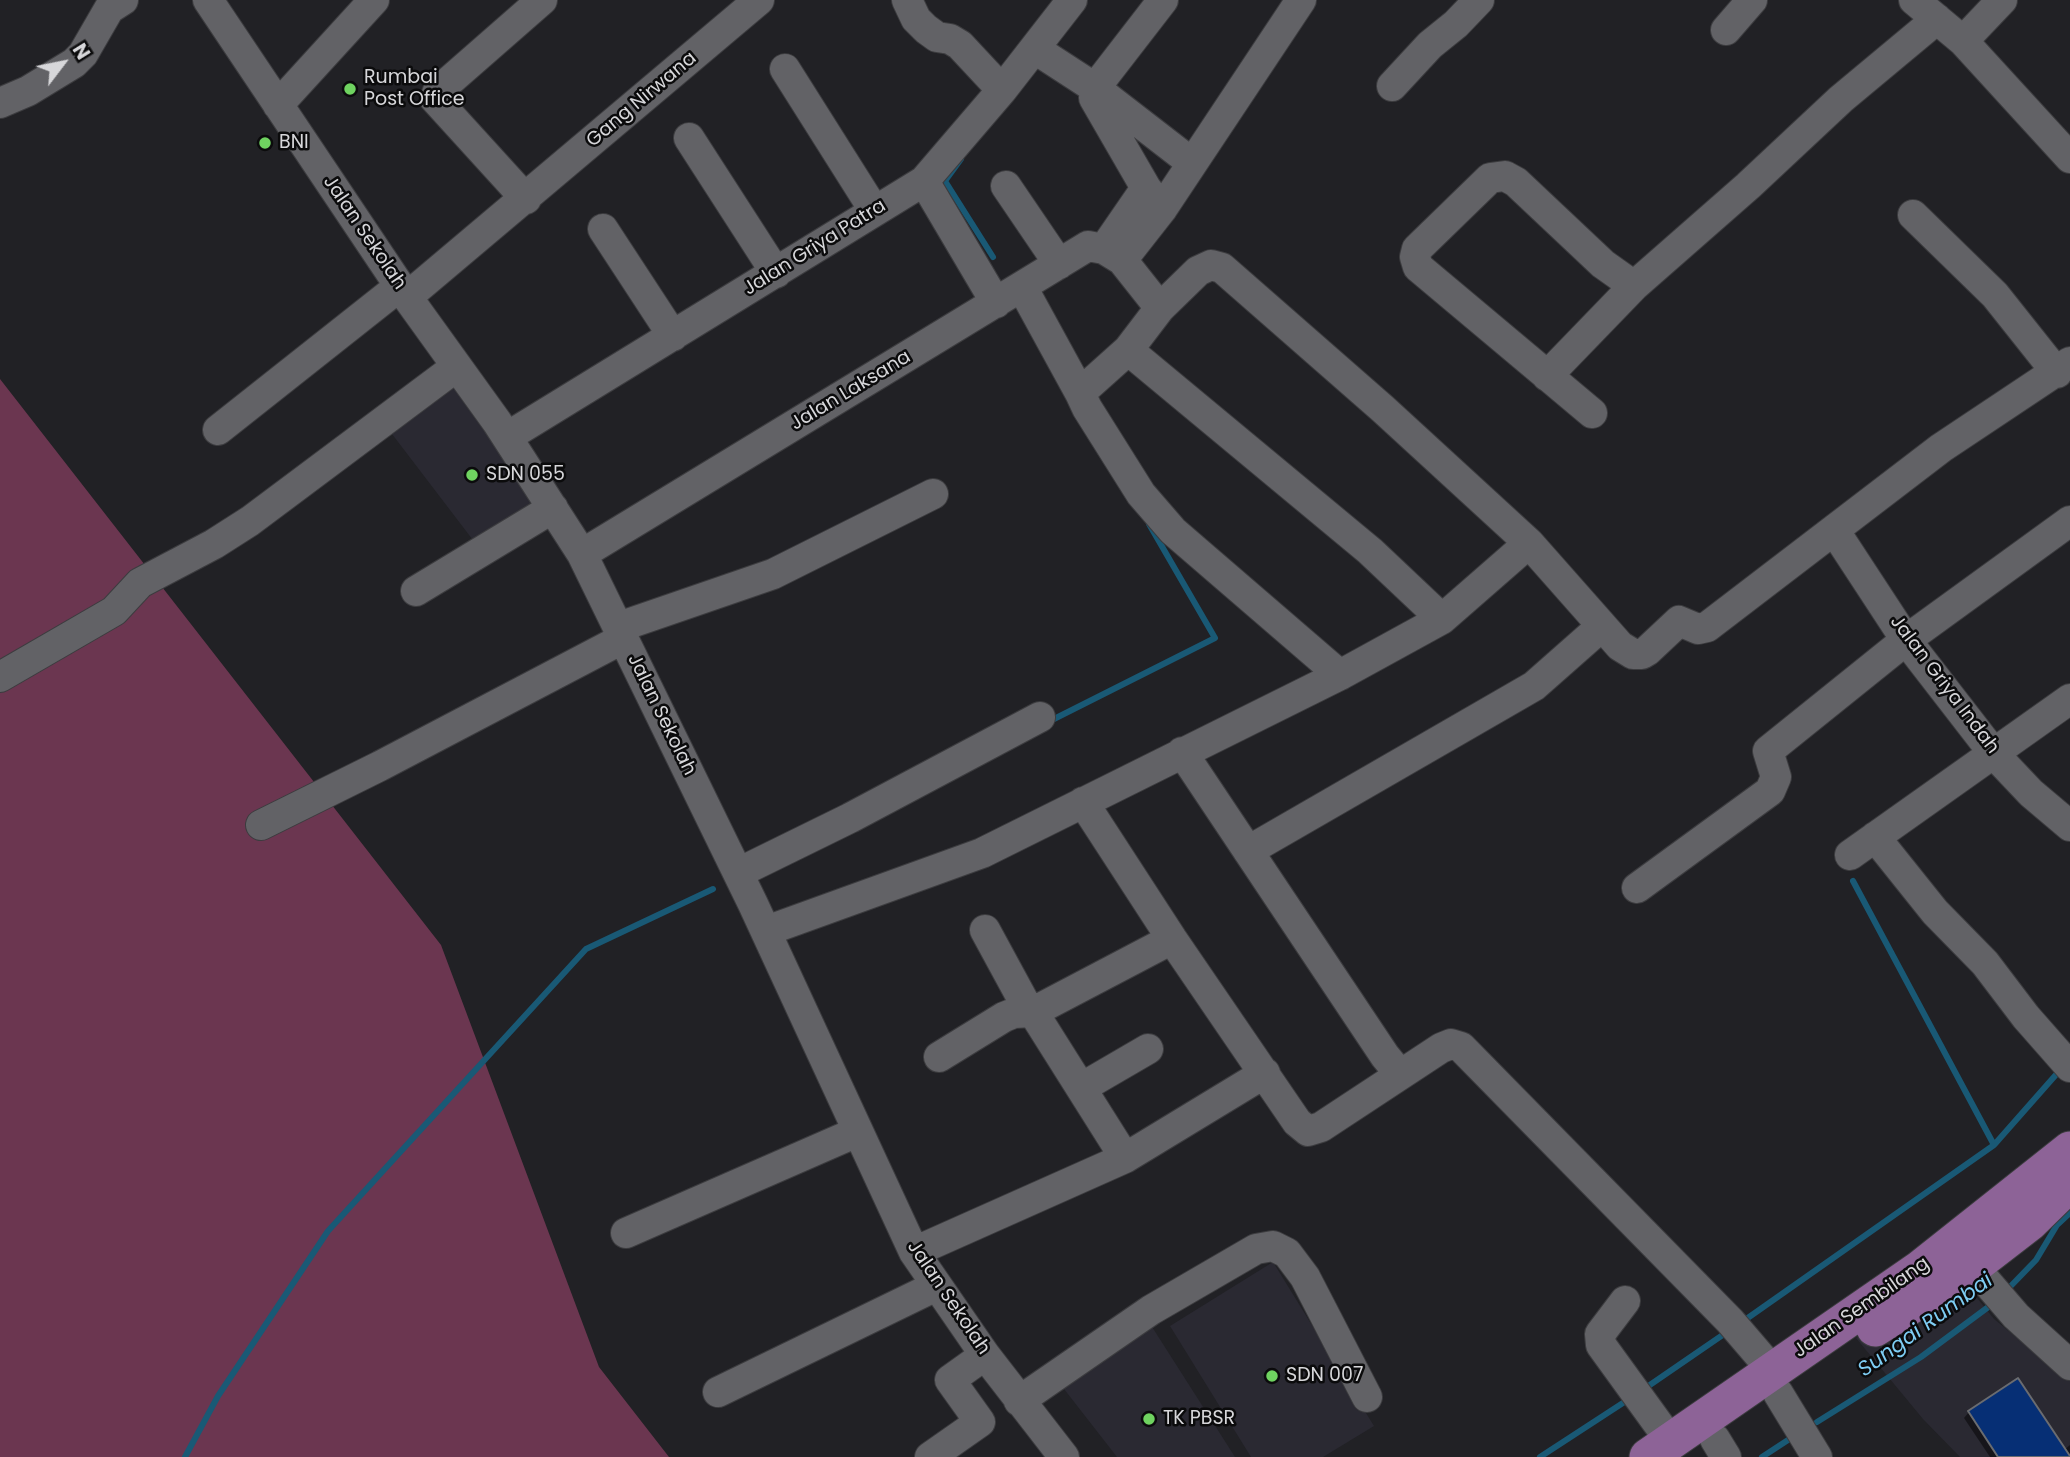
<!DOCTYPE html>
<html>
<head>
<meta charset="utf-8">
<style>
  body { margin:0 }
  #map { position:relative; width:2070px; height:1457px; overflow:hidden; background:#212125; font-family:Poppins,sans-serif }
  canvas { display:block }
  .north { position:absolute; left:28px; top:28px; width:70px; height:70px; -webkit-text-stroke:5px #0b0b0c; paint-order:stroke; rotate:58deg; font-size:19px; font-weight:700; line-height:28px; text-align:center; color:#d7d7da }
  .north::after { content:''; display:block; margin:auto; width:24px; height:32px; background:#d7d7da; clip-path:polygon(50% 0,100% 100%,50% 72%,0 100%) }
</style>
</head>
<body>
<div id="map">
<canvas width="2070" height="1457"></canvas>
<div class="north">N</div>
</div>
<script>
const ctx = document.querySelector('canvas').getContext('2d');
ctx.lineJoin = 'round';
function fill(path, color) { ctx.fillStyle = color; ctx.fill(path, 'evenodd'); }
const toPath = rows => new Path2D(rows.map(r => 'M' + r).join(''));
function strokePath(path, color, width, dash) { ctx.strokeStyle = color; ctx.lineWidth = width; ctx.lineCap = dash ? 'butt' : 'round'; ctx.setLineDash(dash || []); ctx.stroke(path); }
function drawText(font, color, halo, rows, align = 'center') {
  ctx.font = font + ' Poppins,sans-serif'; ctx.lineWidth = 5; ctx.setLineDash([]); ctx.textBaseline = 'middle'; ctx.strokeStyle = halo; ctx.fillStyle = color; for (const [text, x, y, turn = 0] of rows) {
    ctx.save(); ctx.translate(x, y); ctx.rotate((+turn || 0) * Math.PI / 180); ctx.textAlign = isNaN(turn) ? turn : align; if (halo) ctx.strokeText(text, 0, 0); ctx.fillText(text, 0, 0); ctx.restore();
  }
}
fill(toPath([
  [455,384,541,504,479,548,392,434],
  [1273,1262,1374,1426,1323,1457,1251,1457,1170,1326],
  [1953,1268,1994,1319,2070,1381,2070,1457,1960,1457,1923,1419,1856,1338],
  [1147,1319,1235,1457,1117,1457,1057,1380]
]), '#2a2932');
fill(toPath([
  [0,379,441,945,599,1367,669,1457,0,1457]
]), '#6b3650');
fill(toPath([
  [1969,1412,2064,1450,2070,1445,2070,1457,1990,1457,1964,1418]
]), '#0007');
strokePath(toPath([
  [961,159,945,181,993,257],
  [1048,722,1215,638,1149,524],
  [1853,881,1994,1145],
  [2005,1292,2036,1260,2057,1225,2070,1213],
  [1742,1322,1994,1145,2061,1069],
  [1644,1389,1727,1332],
  [1817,1422,1921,1357,1995,1302],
  [185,1457,218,1396,328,1231,586,949,713,889],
  [1540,1457,1629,1399],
  [1762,1457,1788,1440]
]), '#195975', 6);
const building = toPath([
  [2018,1378,2070,1456,2070,1457,1998,1457,1968,1411,2018,1378]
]);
fill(building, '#062f75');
strokePath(building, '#6a6c70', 2);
const minor = toPath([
  [208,0,407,297,497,422,582,554,753,904,914,1252,985,1355,1064,1457],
  [907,0,916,19,926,29,937,37,950,39,960,45,1002,90],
  [1914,0,1963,41,2070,158],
  [1726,30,1752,0],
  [1963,41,2002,0],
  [1035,49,1095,88,1192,163],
  [785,69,874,210],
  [1392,86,1430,45,1456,24,1479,0],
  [0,103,28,91,74,63,83,54,109,9,123,0],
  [278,105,374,0],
  [689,138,776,273],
  [924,181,996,303],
  [1006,186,1059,264],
  [526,199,435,99,438,91,542,0],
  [1162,209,1146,188,1094,98,1095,88,1163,0],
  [1913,215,1995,295,2057,373],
  [603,229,673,336],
  [1104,249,1146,188],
  [1122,260,1162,209,1301,0],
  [1022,287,1080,393],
  [407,297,759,0],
  [1128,350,1370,551,1442,619],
  [1547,376,1634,286],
  [1592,413,1418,267,1415,257,1417,249,1490,178,1505,176,1516,182,1603,264,1634,286,1748,186,1841,99,1937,19],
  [218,430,400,286],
  [507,437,924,181,1002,90,1072,0],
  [1834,530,1906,640,1995,755,2031,793,2070,826],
  [582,554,1088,246,1104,249,1122,260,1160,308],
  [416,591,553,508],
  [619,627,773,574,933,494],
  [1340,675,1173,531,1141,494,1087,408,1080,393,1128,350,1160,308,1198,271,1211,265,1222,268,1383,409,1529,543,1620,646,1633,654,1642,654,1647,651,1679,621,1698,629,1707,627,1941,448,2070,362],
  [0,677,114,611,140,583,214,544,250,521,456,367],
  [1182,752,1385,1056,1399,1073],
  [1083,802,1172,939,1297,1122,1308,1131,1321,1127,1441,1048,1451,1044,1461,1047,1730,1321,1772,1370],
  [261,825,380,766,624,638],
  [1875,837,1935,912,1985,963,2026,1017,2070,1067],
  [1248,851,1534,686,1602,626],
  [1850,855,2070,699],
  [738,873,850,818,1040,717],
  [1637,888,1770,791,1776,777,1768,751,1906,640,2070,521],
  [985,930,1029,1011],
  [766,931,982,853,1340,675,1442,619,1529,543],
  [1033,1012,1172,939],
  [939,1057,1004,1017,1014,1013,1033,1012,1125,1158],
  [1081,1088,1148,1049],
  [626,1233,857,1132],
  [914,1252,1125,1158,1265,1073],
  [1973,1266,2016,1316,2070,1365],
  [1625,1301,1600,1334,1601,1345,1672,1443],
  [718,1392,936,1286],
  [1778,1393,1817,1457],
  [1019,1401,1151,1310,1256,1249,1273,1246,1287,1253,1305,1277,1367,1397],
  [1715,1439,1726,1457],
  [930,1457,980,1422,950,1380,985,1355]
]);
const major = toPath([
  [1875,1328,1973,1266,2030,1222,2070,1183],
  [1648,1457,1920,1269,2070,1150]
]);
strokePath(minor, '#3c3c3f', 32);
strokePath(major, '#3c3c3f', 39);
strokePath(minor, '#626266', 30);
strokePath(major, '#8d6397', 37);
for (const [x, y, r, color] of [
  [350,89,7,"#6fd360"],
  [265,143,7,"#6fd360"],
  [472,475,7,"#6fd360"],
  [1272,1376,7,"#6fd360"],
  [1149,1419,7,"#6fd360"]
]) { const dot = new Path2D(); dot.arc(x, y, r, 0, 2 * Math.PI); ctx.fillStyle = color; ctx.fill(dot); strokePath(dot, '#0b0b0c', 2.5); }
drawText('19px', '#d7d7da', '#0b0b0c', [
  ["Rumbai",364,78],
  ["Post Office",364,100],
  ["BNI",279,143],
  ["SDN 055",486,475],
  ["SDN 007",1286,1376],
  ["TK PBSR",1163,1419]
], 'left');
drawText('19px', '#d7d7da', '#0b0b0c', [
  ["Gang Nirwana",642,100,-40],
  ["Jalan Sekolah",364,233,56],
  ["Jalan Griya Patra",815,248,-32],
  ["Jalan Laksana",851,391,-31],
  ["Jalan Griya Indah",1944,685,53],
  ["Jalan Sekolah",661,715,64],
  ["Jalan Sekolah",948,1298,56],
  ["Jalan Sembilang",1862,1308,-35]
]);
drawText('italic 21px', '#7ecdf4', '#0b0b0c', [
  ["Sungai Rumbai",1926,1326,-36]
]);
</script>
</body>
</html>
